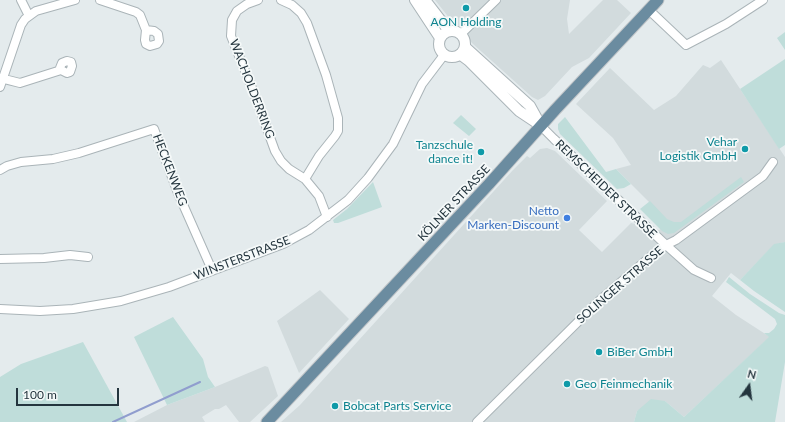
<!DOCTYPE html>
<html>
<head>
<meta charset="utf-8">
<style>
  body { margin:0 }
  #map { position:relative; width:785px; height:422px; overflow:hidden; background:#e4ebed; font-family:Lato,sans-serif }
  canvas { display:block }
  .north { position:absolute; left:729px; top:366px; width:40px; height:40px; -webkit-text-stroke:3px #f5f9f9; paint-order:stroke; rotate:14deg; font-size:11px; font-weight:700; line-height:16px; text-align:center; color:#24353e }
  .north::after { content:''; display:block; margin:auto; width:14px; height:18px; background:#24353e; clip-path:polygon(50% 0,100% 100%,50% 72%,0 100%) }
  .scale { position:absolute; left:16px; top:388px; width:103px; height:18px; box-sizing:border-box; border:2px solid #24353e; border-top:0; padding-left:5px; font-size:12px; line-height:14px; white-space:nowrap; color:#24353e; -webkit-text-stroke:3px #f5f9f9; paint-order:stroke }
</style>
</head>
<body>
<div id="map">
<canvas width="785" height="422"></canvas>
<div class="north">N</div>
<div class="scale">100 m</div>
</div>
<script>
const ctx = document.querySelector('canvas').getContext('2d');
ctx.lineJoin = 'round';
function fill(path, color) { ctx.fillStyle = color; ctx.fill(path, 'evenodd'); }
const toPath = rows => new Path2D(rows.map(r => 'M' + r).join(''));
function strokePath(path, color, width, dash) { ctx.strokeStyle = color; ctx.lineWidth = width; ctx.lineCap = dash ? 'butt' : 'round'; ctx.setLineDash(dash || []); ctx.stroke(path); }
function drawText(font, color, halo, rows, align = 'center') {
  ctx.font = font + ' Lato,sans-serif'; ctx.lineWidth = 3.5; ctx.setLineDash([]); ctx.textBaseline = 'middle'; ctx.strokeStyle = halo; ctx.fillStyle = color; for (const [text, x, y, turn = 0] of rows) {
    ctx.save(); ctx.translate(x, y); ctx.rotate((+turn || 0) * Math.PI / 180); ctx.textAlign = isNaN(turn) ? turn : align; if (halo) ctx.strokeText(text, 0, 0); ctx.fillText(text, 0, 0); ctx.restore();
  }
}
fill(toPath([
  [435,0,570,0,567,19,569,34,603,0,617,0,631,13,589,58,572,67,545,96,538,100,532,97,473,44,454,24],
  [721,60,785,157,785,242,774,245,740,280,731,273,712,296,736,315,770,337,684,417,665,401,637,411,634,422,281,422,300,405,513,170,527,156,530,158,540,149,547,148,555,151,607,201,579,230,602,252,631,223,659,230,670,223,616,169,631,165,613,138,576,104,610,68,654,110,676,96,703,65,710,68],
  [320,290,349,319,299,373,277,321],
  [265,366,268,367,278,396,250,422,239,422,226,405,219,409,215,409,202,417,205,422,134,422,167,405,215,387]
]), '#d2dbdd');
fill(toPath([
  [785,32,785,50,777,38],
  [785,59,785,145,779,149,740,89],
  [461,115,476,129,469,136,453,123],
  [565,117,606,172,616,169,631,184,624,188,617,189,560,134,558,129,558,124],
  [741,177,744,182,674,233,668,234,662,231,640,209,650,201,667,219,674,222,681,222],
  [373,182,382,207,338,223,334,223,333,220,347,209],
  [785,242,785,312,754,291,740,280,774,244],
  [729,277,750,294,779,313,785,315,785,362,775,422,634,422,637,411,651,399,665,401,684,417,769,337,764,333,769,333,774,329,777,324,775,319,726,282],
  [173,317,203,359,208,377,215,387,167,405,134,337],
  [83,342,127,422,0,422,0,377,21,364]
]), '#bfddda');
strokePath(toPath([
  [113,422,200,382]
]), '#909dce', 2);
const minor = toPath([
  [21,0,29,16],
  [100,0,136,12,140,15,146,30,145,40,146,44,150,46,157,44,159,41,158,34,154,31,146,30],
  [258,0,247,4,237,11,232,20,231,36,254,93,275,151,281,161,289,169,305,179,319,156,335,136,338,131,338,118,326,75,307,23,301,13,292,5,281,0],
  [649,10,686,45,726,24,763,0],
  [461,34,496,0],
  [0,78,20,83,61,70,67,73,70,72,72,66,71,62,67,61,62,63,60,68,61,70],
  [0,87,21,25,25,19,36,11,75,0],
  [541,126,554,139,666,245,694,270,711,278],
  [0,170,7,166,21,162,53,159,79,153,154,129,178,193,212,270],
  [305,179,319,196,327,217],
  [0,259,44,258,70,255,88,257],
  [0,309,40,311,73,309,121,301,169,287,283,244,309,230,348,200,368,178,393,144,422,84,444,55],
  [477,422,600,300,650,257,666,245,676,240,763,176,773,162]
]);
const tertiary = toPath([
  [415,0,440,38],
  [425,0,449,31],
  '439 44a13 13 0 1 1 26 0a13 13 0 1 1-26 0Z',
  [465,47,530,106,541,126],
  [461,55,469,61,519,111,540,125]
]);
const primary = toPath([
  [267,422,489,184,555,110,658,0]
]);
strokePath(minor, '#aab4b8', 10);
strokePath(tertiary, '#aab4b8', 12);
strokePath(primary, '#c2c6c9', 13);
strokePath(minor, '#fff', 8);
strokePath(tertiary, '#fff', 10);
strokePath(primary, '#6b8ca0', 11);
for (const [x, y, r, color] of [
  [466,8,4,"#0f9aa8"],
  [745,149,4,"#0f9aa8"],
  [481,152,4,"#0f9aa8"],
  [567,218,4,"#3f7fe0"],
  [599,352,4,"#0f9aa8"],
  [567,384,4,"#0f9aa8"],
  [335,406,4,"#0f9aa8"]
]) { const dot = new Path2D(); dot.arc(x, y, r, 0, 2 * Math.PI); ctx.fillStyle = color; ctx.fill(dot); strokePath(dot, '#f5f9f9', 1.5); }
drawText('12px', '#0d838f', '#f5f9f9', [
  ["AON Holding",466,22,"center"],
  ["Vehar",737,142,"right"],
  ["Logistik GmbH",737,156,"right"],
  ["Tanzschule",473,145,"right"],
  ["dance it!",473,159,"right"],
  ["BiBer GmbH",607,352],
  ["Geo Feinmechanik",575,384],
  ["Bobcat Parts Service",343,406]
], 'left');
drawText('12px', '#24353e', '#f5f9f9', [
  ["WACHOLDERRING",252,89,69],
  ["HECKENWEG",170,170,69],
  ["REMSCHEIDER STRASSE",606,189,44],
  ["KÖLNER STRASSE",454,203,-47],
  ["WINSTERSTRASSE",242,258,-21],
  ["SOLINGER STRASSE",620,285,-41]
]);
drawText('12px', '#366cbe', '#f5f9f9', [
  ["Netto",559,211],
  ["Marken-Discount",559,225]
], 'right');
</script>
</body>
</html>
